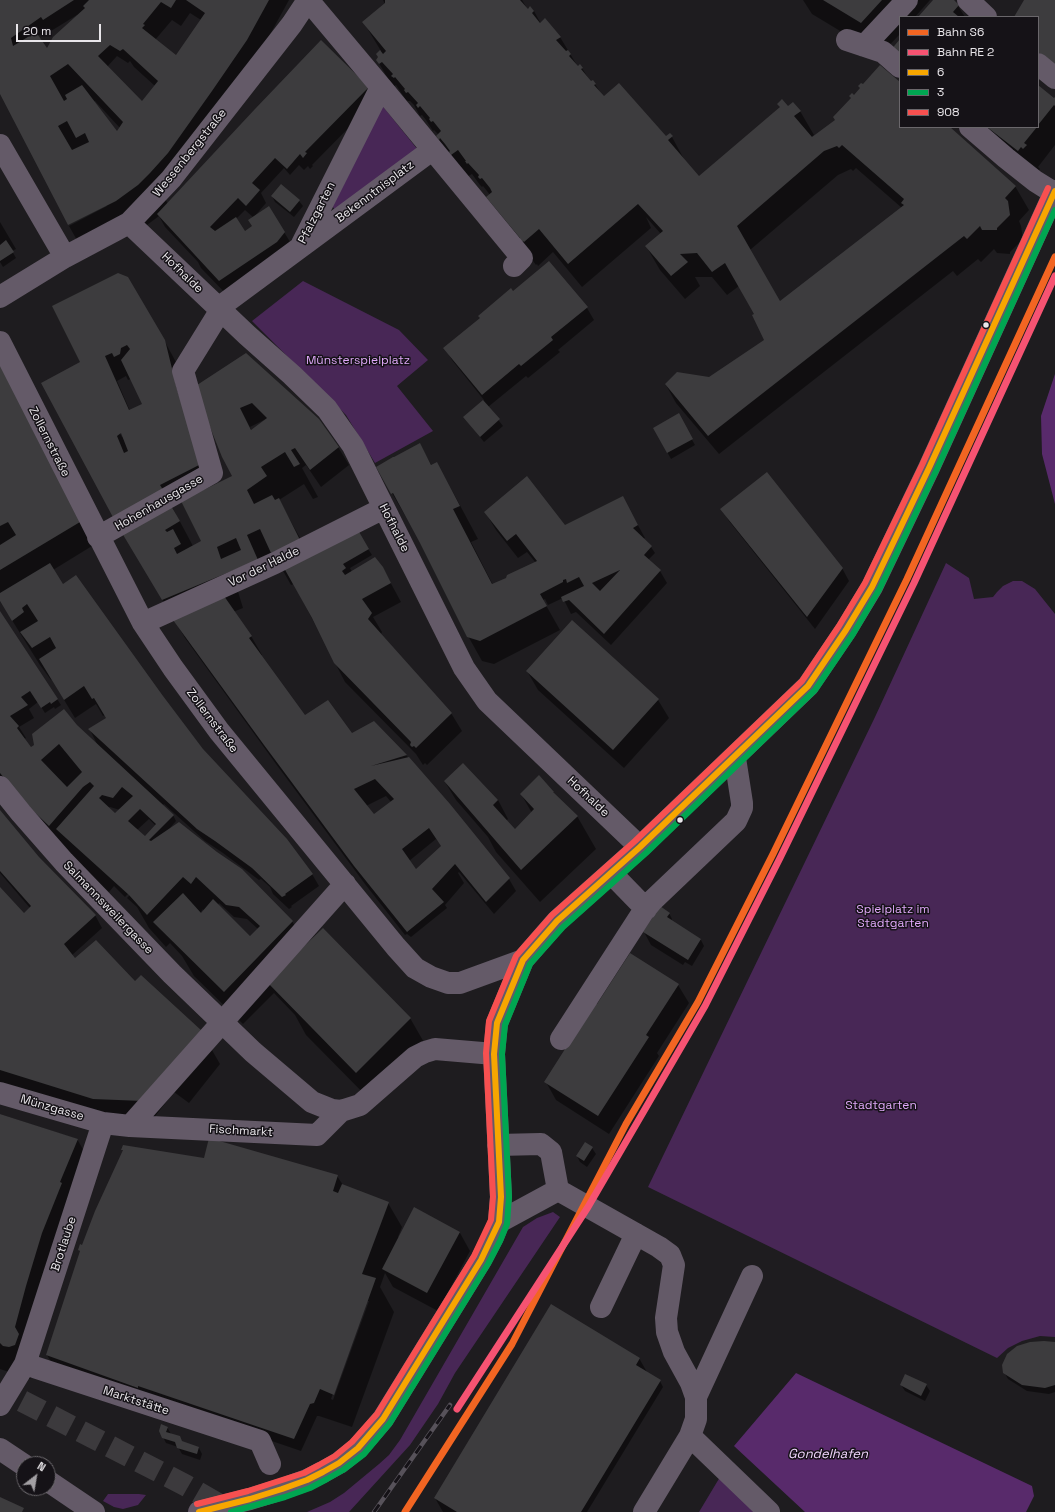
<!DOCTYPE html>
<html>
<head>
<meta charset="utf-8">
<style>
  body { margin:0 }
  #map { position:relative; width:1055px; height:1512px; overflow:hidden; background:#1e1c1f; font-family:"Space Grotesk",sans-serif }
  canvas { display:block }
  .legend { position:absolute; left:899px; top:16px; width:140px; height:112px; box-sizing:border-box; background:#151217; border:1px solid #6a676b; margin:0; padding:5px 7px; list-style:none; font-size:12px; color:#e9e6ea }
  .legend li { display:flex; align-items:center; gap:8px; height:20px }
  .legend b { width:20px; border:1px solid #6a676b }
  .north { position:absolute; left:16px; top:1456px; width:40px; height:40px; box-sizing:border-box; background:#151217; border:1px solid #6a676b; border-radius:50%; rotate:31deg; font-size:11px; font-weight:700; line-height:16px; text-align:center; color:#e9e6ea }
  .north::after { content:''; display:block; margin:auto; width:14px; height:18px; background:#a29fa3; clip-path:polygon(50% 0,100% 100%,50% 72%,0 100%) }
  .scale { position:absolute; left:16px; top:24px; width:85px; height:18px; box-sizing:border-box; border:2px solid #e9e6ea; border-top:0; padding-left:5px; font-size:12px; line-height:14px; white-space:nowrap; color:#e9e6ea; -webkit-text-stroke:3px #151217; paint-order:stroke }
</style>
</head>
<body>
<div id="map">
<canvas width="1055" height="1512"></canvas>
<ul class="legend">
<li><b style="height:5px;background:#f26522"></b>Bahn S6</li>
<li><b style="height:5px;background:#f65372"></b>Bahn RE 2</li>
<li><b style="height:5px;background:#f7a600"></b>6</li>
<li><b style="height:5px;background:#00a651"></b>3</li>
<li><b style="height:5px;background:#f75050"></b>908</li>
</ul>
<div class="north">N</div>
<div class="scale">20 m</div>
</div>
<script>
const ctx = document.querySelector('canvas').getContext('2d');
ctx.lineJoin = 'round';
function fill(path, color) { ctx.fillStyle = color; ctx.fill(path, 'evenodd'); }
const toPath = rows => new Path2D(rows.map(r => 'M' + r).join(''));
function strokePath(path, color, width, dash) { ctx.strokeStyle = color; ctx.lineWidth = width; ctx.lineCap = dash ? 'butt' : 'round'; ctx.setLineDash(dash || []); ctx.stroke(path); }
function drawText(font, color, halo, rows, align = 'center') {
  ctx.font = font + ' "Space Grotesk",sans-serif'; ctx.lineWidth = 3; ctx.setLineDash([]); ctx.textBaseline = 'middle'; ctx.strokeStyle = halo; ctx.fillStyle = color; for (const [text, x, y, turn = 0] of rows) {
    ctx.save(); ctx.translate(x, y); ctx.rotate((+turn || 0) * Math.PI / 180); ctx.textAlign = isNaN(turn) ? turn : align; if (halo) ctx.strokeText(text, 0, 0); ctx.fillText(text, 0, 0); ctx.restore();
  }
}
fill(toPath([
  [381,104,418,150,335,210,329,201],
  [303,281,399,330,428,360,397,386,433,431,375,463,346,415,252,321],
  [946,563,969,578,974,599,993,597,997,592,1003,586,1013,581,1022,581,1035,589,1055,614,1055,1337,1040,1336,1022,1341,1008,1348,997,1358,648,1187,875,717],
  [553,1212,560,1217,455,1373,438,1404,410,1445,349,1512,307,1512,330,1502,344,1493,379,1464,389,1455,400,1440,523,1227,537,1218],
  [720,1477,757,1512,699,1512],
  [108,1494,139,1494,146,1495,138,1505,123,1509,114,1507,103,1501]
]), '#482756');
fill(toPath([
  [1055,374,1055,504,1042,454,1041,416],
  [796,1373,1032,1486,1034,1496,1026,1512,805,1512,734,1446]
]), '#582a6b');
fill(toPath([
  [0,0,289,0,257,58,164,197,168,204,369,88,376,100,312,165,313,166,310,169,308,166,304,170,299,165,290,175,284,168,261,193,266,203,254,217,284,232,295,250,230,298,201,268,198,262,165,227,159,216,135,234,122,239,117,230,82,249,69,226,107,206,39,167,0,92],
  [190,13,201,20,176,57,155,40,172,20,181,26],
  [77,15,78,15,47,49,38,36,49,29,51,31],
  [117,56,128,63,130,61,134,67,155,86,142,103,107,67],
  [95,101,120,128,117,133,94,102],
  [245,210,254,218,253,226,244,232,236,219],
  [383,0,522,0,528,10,534,11,541,24,560,37,578,67,582,68,590,81,595,84,602,95,665,138,672,137,685,161,699,178,788,107,800,111,814,135,810,138,811,139,836,121,863,86,900,84,900,127,949,127,1015,186,1029,210,1019,221,1021,226,1023,239,1010,252,1010,254,997,253,994,249,981,262,978,259,957,276,953,271,719,454,676,403,666,385,709,378,765,340,755,314,739,286,727,295,712,277,695,277,700,286,685,299,660,270,646,246,661,234,646,217,651,228,582,287,553,252,538,266,537,264,536,265,528,254,501,221,487,198,490,195,487,191,483,186,482,187,480,185,472,174,465,178,451,160,437,137,439,135,434,130,433,131,426,120,422,115,420,116,414,105,410,101,408,101,406,100,396,85,393,87,377,60,379,58,377,54,381,51,364,23,385,4],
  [856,168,902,208,780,302,750,250,838,175,851,169,853,171],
  [803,0,930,0,915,17,900,17,900,34,880,55,812,14],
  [934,0,952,0,958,6,965,17,920,17],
  [1038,86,1054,99,1055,99,1055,145,1038,167,1040,169,1037,172,972,127,1038,127],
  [272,196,299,201,303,206,294,217,275,202],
  [0,222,16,249,12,251,16,258,3,267,0,262],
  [549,262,587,308,594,320,558,350,560,352,528,378,526,376,488,407,503,426,484,442,464,417,484,400,452,360,445,348],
  [54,306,164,340,177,364,203,470,170,503,193,546,203,541,234,476,223,457,246,355,338,447,349,465,321,487,306,465,302,468,318,497,313,499,304,484,279,500,310,556,357,532,372,555,350,568,352,572,382,567,401,602,373,617,382,632,381,634,451,713,462,731,427,765,425,763,423,765,416,754,345,682,294,584,291,585,278,562,236,585,243,608,233,612,251,636,262,655,260,656,305,717,406,755,449,805,509,879,516,891,494,914,459,872,458,873,464,883,445,905,447,908,411,937,407,934,405,935,365,884,276,764,185,638,137,557,81,362],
  [126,376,128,380,131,379,144,405,130,411,117,381],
  [266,419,252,431,250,427],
  [112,420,121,430,123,437,122,437],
  [386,796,391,802,378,821,366,806],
  [436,839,442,846,416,870,409,861],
  [0,357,92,546,53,570,63,585,75,576,162,697,215,765,286,840,312,874,319,886,291,906,292,907,289,909,273,894,270,887,261,879,259,880,223,853,205,841,164,804,163,805,173,815,176,821,170,828,170,829,179,823,216,853,242,870,292,921,299,934,271,963,278,974,323,930,410,1018,429,1051,375,1105,306,1035,295,1015,274,993,243,1024,194,976,182,956,170,943,166,947,149,928,137,907,127,898,187,835,184,835,125,897,114,886,109,892,76,862,72,854,69,858,44,835,33,816,30,818,5,786,0,778,0,612,61,705,55,709,54,707,45,713,38,702,29,709,34,718,19,727,26,738,24,739,31,749,35,746,33,734,64,710,77,726,98,746,90,730,107,718,105,715,103,716,96,704,75,718,52,680,51,680,40,665,0,601],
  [110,807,120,810,115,814,108,808],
  [149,819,156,826,145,838,137,830],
  [219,903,234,917,247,919,258,929,251,937,218,905],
  [203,909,204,911,201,915,200,913],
  [678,415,695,445,671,459,654,428],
  [420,445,432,466,437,463,455,496,478,539,471,542,493,585,536,563,527,552,518,558,496,530,485,512,565,527,629,509,645,538,643,539,651,547,655,553,648,560,660,571,667,583,611,645,576,612,571,614,563,598,548,605,545,599,543,600,560,630,494,664,482,661,468,636,421,543,392,493],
  [536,584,541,593,540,594],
  [722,509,842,568,849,581,815,629,729,521],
  [572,622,658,700,669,718,624,768,538,690,527,671],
  [539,776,555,796,577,816,596,849,540,902,496,852,488,837,456,800,445,782,498,800,508,819,506,821,515,831,532,813,521,794],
  [0,811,39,858,95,915,102,928,71,956,75,960,135,983,201,1031,220,1064,189,1103,174,1092,153,1119,104,1117,0,1083,0,888,28,919,30,908,0,873],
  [669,913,672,919,671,921,701,940,704,946,692,966,685,962,683,965,651,945,644,932],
  [678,985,689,1003,657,1053,659,1056,609,1134,556,1100,546,1082,598,1005],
  [0,1114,77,1139,88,1158,34,1377,29,1379,0,1369],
  [592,1148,596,1154,587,1167,580,1162,577,1156],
  [123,1150,337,1176,343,1185,388,1203,402,1227,398,1237,400,1237,415,1209,460,1233,470,1251,438,1311,393,1287,385,1273,380,1287,394,1312,352,1427,319,1416,317,1416,301,1451,260,1437,114,1398,112,1404,66,1388,47,1355,81,1253,79,1250,83,1246,124,1151],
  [366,1301,369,1301,333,1400,331,1399],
  [1055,1343,1055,1392,1049,1394,1027,1391,1008,1379,1004,1372],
  [639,1358,648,1374,660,1381,663,1387,587,1512,443,1512,435,1498],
  [901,1385,926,1385,930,1391,925,1401,905,1391],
  [167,1427,171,1434,183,1442,199,1448,202,1454,200,1460,182,1454,178,1447,166,1443,160,1431]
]), '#0007');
fill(toPath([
  [0,0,74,0,43,20,41,17,11,38,13,46,36,32,47,48,53,37,85,8,83,6,89,0,176,0,171,8,161,2,143,24,145,25,142,28,176,55,205,13,186,0,269,0,247,40,212,91,168,153,150,173,138,185,116,201,68,225,0,94],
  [110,45,120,51,123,49,158,81,142,101,98,56],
  [68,64,123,122,117,131,82,85,65,95,67,99,64,101,50,76],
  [67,121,76,138,85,133,89,142,72,150,58,126],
  [385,0,520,0,528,9,530,6,534,11,532,13,540,23,545,18,561,37,556,40,566,51,568,50,571,54,569,56,578,66,580,64,583,68,581,69,591,81,593,80,596,84,594,85,604,96,619,83,666,136,670,133,673,136,668,140,699,176,780,107,777,104,782,99,788,106,793,102,801,111,794,116,812,137,835,120,833,117,851,98,849,96,852,93,854,95,860,88,858,86,861,83,863,84,880,65,900,82,900,127,950,127,1016,186,1005,198,1008,201,1010,215,997,228,997,230,982,230,980,226,967,239,964,236,708,436,665,384,677,372,709,377,764,340,752,315,754,314,725,263,712,272,697,253,680,254,688,262,671,276,645,246,663,231,638,204,568,264,539,229,524,242,523,241,521,243,519,239,520,238,486,197,492,192,490,188,482,178,480,179,478,177,479,175,468,163,467,164,465,161,466,161,458,150,451,155,449,152,450,151,445,144,440,138,439,140,436,136,441,131,433,121,431,122,429,119,430,118,420,106,418,108,416,105,418,103,408,92,406,93,404,90,405,89,395,77,394,78,391,76,393,74,382,62,379,64,376,60,378,57,376,54,380,50,383,54,386,51,362,22,385,3],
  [842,145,904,199,901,203,904,205,780,301,737,226,824,151,837,146,839,148],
  [823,0,882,0,861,23],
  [933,0,954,0,959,5,953,12,959,17,918,17],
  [1024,0,1055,0,1055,67,1038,52,1038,17,1014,17],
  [900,39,900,59,890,51],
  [321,40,369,87,305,152,307,153,303,158,300,154,287,169,275,158,252,183,260,190,246,206,238,198,210,227,215,231,236,217,245,231,252,226,248,220,269,206,285,232,277,242,219,281,157,214,255,109],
  [1038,85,1054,98,1055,97,1055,106,1054,105,1038,125],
  [987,127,1037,127,1024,143,1027,145,1023,149,1021,147,1018,151],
  [281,184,300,200,290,212,271,196],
  [6,240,14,252,0,261,0,245],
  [549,261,588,307,551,337,553,340,521,366,519,364,482,395,443,348,480,318,478,316,511,288,513,291],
  [118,273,128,277,165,340,177,389,201,464,160,485,165,493,115,521,41,383,80,362,52,306],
  [127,345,130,349,121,360,142,404,129,410,105,356,112,353,114,357,120,354,121,348],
  [121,433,128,451,124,453,117,436],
  [246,353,319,419,339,447,310,470,295,448,291,450,300,464,294,467,285,452,261,467,267,476,247,490,254,504,272,495,275,500,279,498,300,540,271,553,260,529,247,535,258,560,162,600,122,533,170,504,180,521,165,530,167,532,173,529,181,544,174,548,177,554,201,541,181,501,232,476,222,457,194,387],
  [252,403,267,418,251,430,240,408],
  [236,538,241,550,221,559,217,547],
  [0,359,80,522,0,570,0,545,16,535,8,522,0,526],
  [483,400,500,419,480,437,463,417],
  [679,413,693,439,667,453,653,428],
  [420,443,431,465,437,462,460,506,453,509,492,584,506,578,507,575,537,561,516,534,507,541,484,512,527,476,565,525,623,496,638,525,633,528,652,546,644,555,661,570,604,634,569,600,563,602,561,597,584,586,579,577,567,583,566,579,563,580,563,582,540,594,547,606,480,641,467,637,420,543,393,493,391,494,376,467,393,457,394,457],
  [620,570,600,591,592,583],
  [767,472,843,568,807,617,720,509],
  [358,530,369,549,343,564,346,568,342,571,345,575,375,557,383,567,391,583,362,599,372,613,368,619,452,713,416,748,414,746,412,747,410,745,411,742,334,663,312,618,284,568],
  [50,563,63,584,76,575,163,696,203,749,287,839,313,874,285,894,286,895,282,897,252,868,215,841,197,829,88,729,106,718,94,698,92,699,84,686,64,700,39,659,56,648,50,637,32,648,20,632,38,621,27,604,22,608,24,612,12,621,0,601,0,593],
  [224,596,252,636,249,638,305,715,328,700,352,733,374,721,407,755,371,766,409,757,450,804,510,878,486,902,455,864,432,889,444,902,407,932,354,866,264,745,173,620],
  [375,779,394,799,374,814,354,789],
  [429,828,441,846,416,869,402,849],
  [0,611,58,699,51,704,50,702,41,708,30,691,21,697,28,705,10,716,19,726,17,728,31,747,34,745,32,734,64,709,77,725,174,815,149,840,151,841,179,822,217,852,242,869,293,921,224,992,153,922,183,893,201,913,213,899,250,936,260,926,239,907,226,905,196,877,191,884,183,877,147,915,129,895,56,829,94,786,90,782,83,787,49,826,24,802,0,773],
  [59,744,82,772,67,787,41,760],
  [122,787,133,796,115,813,99,798,102,795,113,798],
  [140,809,156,824,145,836,128,821],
  [572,620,659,699,613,750,526,671],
  [463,763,498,800,493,805,515,829,534,809,520,794,539,775,554,792,553,792,578,816,521,870,444,781],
  [0,810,39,857,96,915,64,944,75,958,96,940,135,981,141,975,202,1031,143,1101,93,1099,0,1070,0,887,24,913,31,906,0,871],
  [660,906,670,913,667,917,701,939,688,960,643,932],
  [323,928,411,1018,356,1073,267,982],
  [630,953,679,984,646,1035,649,1037,598,1116,544,1082,595,1002,597,1004],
  [0,1114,78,1139,60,1182,62,1183,42,1233,26,1286,15,1327,19,1334,15,1345,9,1347,3,1346,0,1343],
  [209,1138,338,1175,333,1191,338,1193,342,1184,389,1202,362,1274,376,1278,334,1395,320,1389,314,1403,310,1404,294,1439,138,1386,138,1388,46,1355,80,1251,78,1250,80,1244,82,1245,95,1211,123,1150,121,1150,123,1145,204,1158],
  [585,1142,593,1147,584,1161,576,1156],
  [414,1207,460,1232,427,1293,382,1269],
  [551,1304,640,1358,636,1365,661,1380,581,1512,457,1512,434,1498],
  [1044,1341,1055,1342,1055,1385,1045,1388,1022,1385,1003,1373,1002,1365,1007,1354,1017,1346,1030,1342],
  [905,1374,927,1384,921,1396,900,1385],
  [161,1424,168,1427,166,1432,180,1436,182,1441,199,1447,197,1454,177,1448,175,1442,162,1438,159,1431],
  [0,1497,24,1508,22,1512,0,1512]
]), '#3d3c3e');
strokePath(toPath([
  [22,1401,185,1485,232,1512]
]), '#3c3a3d', 22, [22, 11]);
strokePath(toPath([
  [968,0,986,17],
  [847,40,883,52,900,67],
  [864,46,907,0],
  [1038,64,1055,78],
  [381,87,522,258,514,266],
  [970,127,1006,158,1035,181,1054,193],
  [0,145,65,257],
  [129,223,247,335,292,375,327,409,353,446,464,668,487,701,640,847],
  [302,244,381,87,308,0],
  [0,297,65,257,129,223,171,179,292,24,308,0],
  [0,342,143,623,173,668,219,731,396,947,415,968,431,977,448,983,460,983,523,960],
  [98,537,212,473,183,371,225,303,432,150],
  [143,623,275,563,384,508],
  [0,787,21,813,64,862,172,974,253,1052,312,1102,332,1110,341,1111,360,1105,415,1057,425,1052,435,1049,494,1054],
  [611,873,646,909],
  [561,1039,643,912,652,901,736,821,742,808,742,803,735,758],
  [0,1093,103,1123,130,1126,317,1135,341,1111],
  [130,1126,345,884],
  [498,1145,541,1144,551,1152,558,1190,659,1247,670,1255,674,1265,666,1318,667,1332,674,1352,691,1383,696,1397,696,1419,690,1436,644,1512],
  [499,1222,558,1190],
  [601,1307,636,1234],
  [25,1364,103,1123],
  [696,1397,752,1276],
  [0,1405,25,1364,260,1441,270,1464],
  [690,1436,769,1512],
  [0,1449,24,1465],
  [48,1481,94,1512],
  [199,1512,250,1499,282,1489,307,1480,323,1472,339,1463,358,1448,383,1419,481,1260,493,1237,499,1222,501,1197,494,1054,497,1023,523,960,557,921,640,847,808,686,846,630,872,587,929,468,1055,191]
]), '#645a68', 22);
const rail = toPath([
  [374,1512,450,1405]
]);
strokePath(rail, '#57525a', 4.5);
strokePath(rail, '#151217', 3, [9]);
strokePath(toPath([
  [199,1512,250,1499,282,1489,307,1480,323,1472,339,1463,358,1448,383,1419,481,1260,499,1222,501,1197,494,1054,497,1023,523,960,557,921,640,847,808,686,846,630,872,587,929,468,1055,191]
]), '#f7a600', 6);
strokePath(toPath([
  [231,1512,285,1497,310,1488,327,1479,343,1470,364,1454,390,1423,488,1264,500,1241,507,1224,509,1197,502,1054,505,1025,530,964,563,927,646,853,815,690,853,634,879,590,936,471,1055,210]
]), '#00a651', 6);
strokePath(toPath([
  [197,1504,248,1491,279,1481,304,1473,319,1465,335,1456,352,1442,377,1414,474,1256,491,1220,493,1197,486,1053,489,1021,516,956,552,915,635,841,802,681,839,626,865,583,922,465,1048,188]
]), '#f75050', 6);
strokePath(toPath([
  [405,1512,512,1344,626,1124,698,1002,773,854,907,579,1055,257]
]), '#f26522', 7);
strokePath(toPath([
  [457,1409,588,1207,705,1006,780,858,914,583,1055,276]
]), '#f65372', 7);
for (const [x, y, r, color] of [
  [986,325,3.5,"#e9e6ea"],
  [680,820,3.5,"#e9e6ea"]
]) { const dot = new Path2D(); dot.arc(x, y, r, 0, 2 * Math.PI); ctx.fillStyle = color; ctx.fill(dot); strokePath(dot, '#151217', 1.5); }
drawText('12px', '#e9e6ea', '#151217', [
  ["Wessenbergstraße",190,153,-51],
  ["Bekenntnisplatz",375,192,-37],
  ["Pfalzgarten",317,213,-63],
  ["Hofhalde",182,273,44],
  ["Zollernstraße",49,442,63],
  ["Hohenhausgasse",159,503,-30],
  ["Hofhalde",394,528,63],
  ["Vor der Halde",264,567,-26],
  ["Zollernstraße",212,721,53],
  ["Hofhalde",588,797,43],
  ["Salmannsweilergasse",108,908,46],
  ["Münzgasse",52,1108,16],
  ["Fischmarkt",241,1131,3],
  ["Brotlaube",64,1244,-72],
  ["Marktstätte",136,1401,18]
]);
drawText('12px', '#dea7f7', '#151217', [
  ["Münsterspielplatz",358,361],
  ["Spielplatz im",893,910],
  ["Stadtgarten",893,924],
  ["Stadtgarten",881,1106]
]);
drawText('italic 13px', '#f1d5fe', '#151217', [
  ["Gondelhafen",828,1454]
]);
</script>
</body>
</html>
